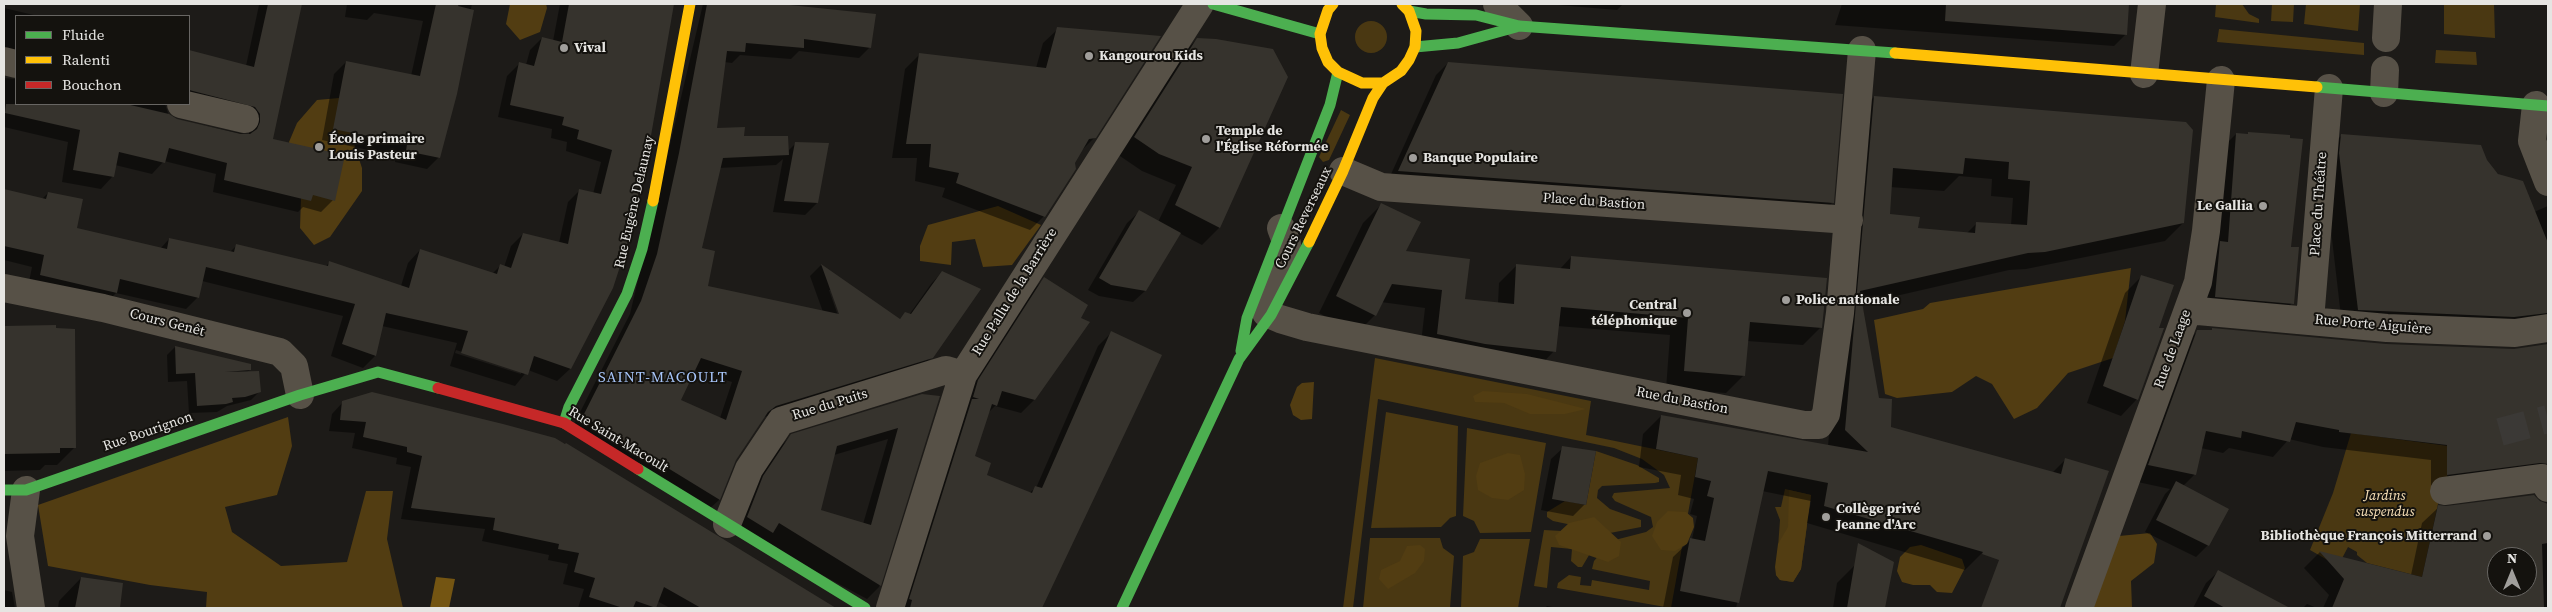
<!DOCTYPE html>
<html>
<head>
<meta charset="utf-8">
<style>
  body { margin:0 }
  #map { position:relative; width:2552px; height:612px; overflow:hidden; background:#1d1b18; font-family:"Source Serif 4",serif }
  canvas { display:block }
  .frame { position:absolute; inset:0; border:5px solid #e6e5e2; pointer-events:none }
  .legend { position:absolute; left:15px; top:15px; width:175px; height:90px; box-sizing:border-box; background:#14120e; border:1px solid #686663; margin:0; padding:6px 9px; list-style:none; font-size:15px; color:#e6e5e2 }
  .legend li { display:flex; align-items:center; gap:10px; height:25px }
  .legend b { width:25px; border:1px solid #686663 }
  .north { position:absolute; left:2487px; top:547px; width:50px; height:50px; box-sizing:border-box; background:#14120e; border:1px solid #686663; border-radius:50%; rotate:0deg; font-size:14px; font-weight:700; line-height:20px; text-align:center; color:#e6e5e2 }
  .north::after { content:''; display:block; margin:auto; width:18px; height:22px; background:#a09e9b; clip-path:polygon(50% 0,100% 100%,50% 72%,0 100%) }
</style>
</head>
<body>
<div id="map">
<canvas width="2552" height="612"></canvas>
<div class="frame"></div>
<ul class="legend">
<li><b style="height:6px;background:#4caf50"></b>Fluide</li>
<li><b style="height:6px;background:#ffc107"></b>Ralenti</li>
<li><b style="height:6px;background:#c62828"></b>Bouchon</li>
</ul>
<div class="north">N</div>
</div>
<script>
const ctx = document.querySelector('canvas').getContext('2d');
ctx.lineJoin = 'round';
function fill(path, color) { ctx.fillStyle = color; ctx.fill(path, 'evenodd'); }
const toPath = rows => new Path2D(rows.map(r => 'M' + r).join(''));
function strokePath(path, color, width, dash) { ctx.strokeStyle = color; ctx.lineWidth = width; ctx.lineCap = dash ? 'butt' : 'round'; ctx.setLineDash(dash || []); ctx.stroke(path); }
function drawText(font, color, halo, rows, align = 'center') {
  ctx.font = font + ' "Source Serif 4",serif'; ctx.lineWidth = 4; ctx.setLineDash([]); ctx.textBaseline = 'middle'; ctx.strokeStyle = halo; ctx.fillStyle = color; for (const [text, x, y, turn = 0] of rows) {
    ctx.save(); ctx.translate(x, y); ctx.rotate((+turn || 0) * Math.PI / 180); ctx.textAlign = isNaN(turn) ? turn : align; if (halo) ctx.strokeText(text, 0, 0); ctx.fillText(text, 0, 0); ctx.restore();
  }
}
fill(toPath([
  [2216,4,2242,4,2249,14,2259,19,2259,23,2215,17],
  [2272,4,2294,4,2293,22,2271,21],
  [2306,4,2360,4,2358,31,2304,24],
  [2444,4,2494,4,2495,38,2444,34],
  '1355 37a16 16 0 1 1 32 0a16 16 0 1 1-32 0Z',
  [2219,29,2364,43,2364,55,2217,42],
  [2436,50,2476,52,2477,65,2435,63],
  [1341,110,1350,115,1329,160,1323,162,1319,157],
  [1375,358,1591,401,1586,435,1698,458,1671,608,1557,588,1558,583,1569,575,1581,577,1580,585,1591,586,1592,580,1649,590,1650,581,1592,569,1594,561,1611,541,1646,532,1653,527,1651,517,1615,501,1612,497,1614,493,1670,488,1664,475,1642,459,1614,448,1378,399,1353,608,1343,608],
  [1386,412,1458,426,1456,516,1450,518,1441,527,1371,528],
  [1467,428,1546,443,1531,532,1480,533,1474,521,1463,516],
  [2351,433,2448,446,2447,487,2440,495,2422,577,2367,563,2357,555,2357,552,2348,547,2338,566,2310,550,2333,493],
  [1596,451,1637,465,1659,478,1659,482,1655,483,1602,486,1598,490,1597,498,1610,509,1641,520,1641,527,1610,533,1553,521,1547,517,1547,512,1565,501,1586,505],
  [1785,489,1811,495,1801,569,1793,582,1780,580,1776,575,1780,520,1775,507,1781,507],
  [1544,530,1562,531,1595,545,1582,567,1578,567,1571,561,1572,549,1551,547,1547,588,1534,586],
  [1370,538,1440,538,1443,548,1454,556,1450,608,1363,608],
  [1480,539,1530,539,1518,608,1461,608,1463,556,1474,552]
]), '#4a3812');
fill(toPath([
  [510,4,546,4,547,8,540,32,520,40,506,24],
  [339,98,362,168,362,191,330,237,314,245,300,228,301,198,289,142,297,123,317,100],
  [998,206,1041,225,1012,265,983,267,975,239,952,242,951,265,920,261,920,246,928,225],
  [2131,268,2125,321,2113,358,2068,373,2037,408,2014,419,1992,384,1976,376,1952,392,1897,398,1885,394,1874,320,1923,309,1930,303],
  [1314,382,1312,419,1301,420,1293,415,1290,405,1297,387,1302,383],
  [1483,391,1527,394,1586,409,1565,414,1530,414,1504,403,1475,402,1473,396],
  [288,417,292,446,277,495,225,507,232,532,281,566,347,562,366,491,393,491,387,539,403,608,206,608,207,592,150,585,48,566,38,505],
  [1508,453,1520,455,1525,474,1524,490,1508,500,1492,498,1478,490,1476,476,1480,463],
  [1789,490,1811,495,1801,569,1793,582,1780,580,1776,575,1775,567,1778,544,1788,527],
  [1668,511,1686,512,1693,518,1694,527,1687,544,1675,551,1661,550,1652,536,1657,522],
  [1594,517,1621,542,1619,556,1608,562,1559,545,1555,536,1569,523],
  [2150,533,2157,544,2154,563,2131,581,2132,608,2093,608,2119,536],
  [1420,545,1425,549,1424,561,1415,573,1388,589,1379,579,1381,570,1400,561,1407,546],
  [1921,545,1962,559,1965,568,1952,593,1937,592,1930,585,1913,585,1902,582,1897,571,1900,557,1910,547]
]), '#523d12');
fill(toPath([
  [436,577,455,579,449,608,430,608]
]), '#745512');
fill(toPath([
  [252,4,301,4,272,140,333,200,321,212,303,207,298,212,213,192,216,174,164,161,152,174,115,165,112,177,101,189,62,182,68,142,4,127,4,78,16,79,16,104,165,104,169,116,177,120,249,135,249,127,189,104,189,52,246,66,259,5],
  [347,4,472,4,439,157,427,169,395,162,396,156,322,140,334,74,346,62,411,76,423,21,374,13,367,20,345,17],
  [560,4,673,4,647,147,611,287,570,369,557,381,528,370,515,386,450,366,457,343,382,326,375,356,363,368,331,356,343,316,202,281,198,297,186,309,116,293,104,305,28,287,32,267,4,260,4,191,42,199,48,193,75,229,160,249,169,239,230,252,237,245,325,267,330,262,401,286,408,263,420,250,492,274,500,266,504,267,511,246,523,234,559,243,568,202,580,190,593,194,601,162,566,151,567,142,551,138,552,129,498,117,507,76,519,64,526,65,530,50,542,38,553,41],
  [456,350,521,371,521,374,455,353],
  [703,4,764,4,875,15,870,47,859,58,799,51,791,59,740,55,732,63,724,62,716,129,787,152,795,144,817,203,805,215,773,212,783,159,776,165,719,168,700,249,707,287,823,312,810,276,821,265,899,320,905,313,909,315,931,284,942,272,932,357,920,369,764,417,735,460,719,500,707,511,572,428,630,314],
  [829,290,832,290,842,320,840,321],
  [694,370,732,382,720,418,680,401],
  [1546,4,1623,4,1617,10],
  [1842,4,2128,4,2126,34,2114,46,1835,25],
  [4,8,38,16,16,16,16,66,4,60],
  [1058,29,1095,137,1080,152,1044,216,1030,230,942,197,945,188,915,181,917,158,892,158,905,69,919,55,1036,68,1043,43],
  [1197,39,1287,77,1219,228,1202,245,1179,233,1145,291,1133,302,1099,296,1088,290,1127,223,1139,212,1158,222,1176,185,1142,171,1117,154,1180,57],
  [1448,63,1832,203,1820,215,1387,183,1436,75],
  [1874,97,2183,223,2165,241,2026,269,2009,270,1861,304,1878,399,1890,428,2052,473,2066,459,2108,472,2059,608,1997,608,2028,521,1983,552,1965,570,1807,523,1811,501,1762,491,1736,608,1663,608,1673,557,1692,539,1697,516,1690,514,1694,499,1678,495,1681,475,1639,467,1643,434,1661,416,1828,446,1857,115],
  [1959,176,1992,179,1991,196,2013,198,2011,225,1977,223,1967,233,1916,229,1888,215,1890,187,1944,191],
  [2236,134,2290,248,2292,303,2272,324,2195,317,2215,155],
  [2341,136,2486,161,2534,212,2548,206,2548,505,2546,496,2533,480,2431,490,2431,460,2323,447,2289,439,2273,457,2229,448,2223,453,2201,448,2194,475,2183,486,2208,545,2196,557,2145,532,2165,494,2170,489,2133,481,2181,347,2198,331,2386,345,2514,350,2548,345,2545,335,2342,325,2324,170,2325,152],
  [1381,205,1405,252,1464,300,1498,303,1499,283,1517,265,1560,269,1571,257,1821,327,1803,345,1747,341,1744,375,1726,393,1666,389,1670,335,1557,326,1554,351,1537,369,1420,352,1425,308,1381,302,1375,315,1357,333,1319,313,1363,223],
  [2142,276,2158,329,2137,399,2121,416,2087,403,2125,293],
  [1044,279,1034,400,1021,413,995,406,987,414,973,457,985,476,1029,493,1036,488,1098,346,1111,333,1160,355,1041,608,898,608,965,395,1031,292],
  [4,327,54,327,75,447,57,465,45,465,40,470,4,471],
  [175,347,250,370,247,372,259,392,251,400,227,406,217,412,189,413,187,381,168,382,167,355],
  [939,397,879,587,867,599,736,529,751,490,779,448,792,435],
  [888,439,863,524,820,510,834,455],
  [343,402,566,444,834,608,670,608,657,601,654,608,578,608,584,589,563,584,568,564,548,560,549,555,482,541,485,529,401,519,411,467,396,464,397,458,352,448,355,433,329,431,332,414],
  [1563,448,1585,504,1573,516,1541,510,1551,459],
  [2539,502,2548,505,2548,608,2323,608,2329,595,2304,568,2320,552,2411,575,2422,523,2439,507],
  [2497,557,2527,557,2527,587,2497,587],
  [1855,565,1888,583,1884,608,1833,608,1837,583],
  [2218,572,2261,594,2253,608,2193,608,2206,583],
  [81,578,122,584,118,608,58,608,59,601],
  [4,590,12,592,15,608,4,608],
  [2307,604,2317,608,2303,608],
  [1547,606,1558,608,1545,608]
]), '#0007');
fill(toPath([
  [268,4,302,4,273,139,345,155,335,201,313,195,311,201,224,180,227,163,169,148,165,163,119,152,114,177,73,170,80,130,5,113,6,104,126,104,169,114,177,119,241,134,250,134,257,129,260,122,260,114,255,107,189,90,189,50,254,67],
  [436,4,459,4,458,6,474,10,457,94,440,158,406,151,407,144,333,129,346,61,420,76],
  [569,4,674,4,649,147,627,245,613,288,571,369,534,356,528,375,461,353,468,331,386,313,376,356,342,344,355,304,206,267,199,298,120,279,117,293,40,275,44,255,4,246,4,189,46,199,48,192,83,199,77,228,167,249,169,238,234,252,236,244,328,266,329,261,409,288,420,249,497,274,500,264,511,268,523,233,568,244,579,189,601,194,612,150,577,139,579,130,562,125,564,117,510,105,519,62,534,66,542,37,562,42],
  [707,4,780,4,876,14,871,48,804,39,804,48,746,43,745,52,727,51,717,128,745,127,744,136,788,136,789,155,723,158,702,248,715,251,708,286,839,314,821,264,900,319,905,312,911,314,942,271,981,289,933,358,776,406,768,412,736,460,720,500,583,416,641,301,657,254,679,153],
  [701,358,742,371,726,420,681,400],
  [1946,4,2129,4,2127,35,1945,21],
  [1057,27,1161,36,1096,138,1089,139,1075,163,1076,169,1045,217,956,183,959,173,929,167,931,144,906,144,919,53,1046,68],
  [1197,38,1216,39,1273,49,1288,77,1220,228,1175,205,1192,167,1159,154,1134,137],
  [1448,62,1843,94,1834,203,1398,171],
  [1874,96,2186,122,2193,130,2184,223,2045,252,2028,253,1860,291,1879,398,1892,399,1891,427,2061,474,2065,458,2109,471,2060,608,1981,608,1999,560,1982,554,1983,552,1824,506,1828,483,1768,471,1739,603,1680,591,1690,538,1705,541,1714,498,1707,496,1711,481,1695,477,1698,458,1656,449,1661,415,1868,452,1845,430],
  [1965,158,2009,162,2008,179,2030,181,2027,225,1976,222,1975,233,1918,228,1920,217,1890,214,1893,168,1963,174],
  [2248,132,2290,135,2290,138,2303,139,2291,247,2299,247,2294,304,2215,297,2220,241,2228,242,2236,133,2248,134],
  [2341,134,2481,145,2487,160,2498,174,2523,181,2548,243,2548,313,2514,317,2358,310,2339,153],
  [795,142,829,143,818,203,784,201],
  [1381,203,1421,222,1406,251,1470,259,1465,299,1514,304,1516,264,1570,269,1571,256,1827,278,1822,328,1750,322,1745,376,1684,371,1688,318,1561,307,1556,352,1485,344,1437,334,1442,290,1392,284,1376,316,1336,296],
  [1139,210,1181,233,1146,291,1111,285,1099,278],
  [2141,275,2174,285,2159,328,2164,328,2138,400,2103,386],
  [1044,277,1088,305,1081,318,1090,322,1035,400,1002,391,997,406,992,404,975,456,991,463,987,475,1032,493,1035,486,1042,488,1111,331,1162,355,1042,608,910,608,912,600,909,599,972,399,979,399,973,397,978,380],
  [56,325,56,328,75,329,76,448,60,448,60,453,4,454,4,326],
  [2212,328,2386,344,2514,349,2548,344,2548,464,2540,463,2447,475,2447,445,2339,432,2339,430,2296,422,2290,442,2242,431,2241,438,2206,431,2196,475,2148,465,2197,330,2212,330],
  [175,346,251,364,251,370,225,372,259,371,261,392,245,397,232,398,233,402,226,404,197,406,195,373,176,374],
  [372,392,503,424,555,438,565,444,566,443,836,608,701,608,664,587,656,608,636,601,633,608,623,608,589,597,595,578,574,572,579,553,558,549,559,544,493,530,495,518,411,508,422,456,407,452,407,447,363,437,366,422,340,420,342,401],
  [922,394,940,396,881,586,779,523,773,533,747,517,763,476,791,434],
  [898,428,871,525,821,510,837,446],
  [1562,446,1596,451,1586,505,1552,499],
  [2176,481,2229,509,2209,546,2156,520],
  [2534,495,2540,501,2548,504,2548,543,2542,544,2544,608,2332,608,2344,579,2319,551,2422,577,2438,505,2446,506],
  [2497,557,2527,557,2527,587,2497,587],
  [1858,543,1894,562,1885,608,1847,608],
  [2218,570,2290,608,2225,608,2204,596],
  [81,577,123,583,120,608,75,608]
]), '#36332d');
strokePath(toPath([
  [2500,432,2548,419]
]), '#3b3936', 28, [28, 14]);
strokePath(toPath([
  [1497,4,1519,26],
  [2386,38,2388,4],
  [4,61,16,64],
  [2144,74,2152,4],
  [2384,93,2385,70],
  [181,104,245,119],
  [2536,105,2532,141,2548,182],
  [1343,171,1381,187,1849,220],
  [1281,228,1287,244,1286,253,1263,306,1266,313,1280,319,1307,327,1804,425,1819,425,1826,414,1840,313,1862,50],
  [4,288,103,308,280,352,294,366,300,395],
  [2198,311,2387,328,2515,333,2548,328],
  [2310,320,2329,88],
  [26,490,20,536,31,608],
  [2444,491,2542,478,2548,488],
  [727,524,749,469,781,421,946,370,963,375],
  [890,608,963,375,1200,4],
  [2079,608,2198,282,2206,231,2221,80]
]), '#575147', 28);
strokePath(toPath([
  [1213,4,1320,34],
  [1409,11,1426,14,1476,15,1519,26,1895,53],
  [1415,47,1458,43,1516,27],
  [2317,87,2548,106],
  [1241,351,1247,318,1330,105,1338,72],
  [564,423,569,407,627,294,642,249,653,201],
  [638,469,865,608],
  [4,490,26,490,300,395,378,372,438,388],
  [1122,608,1239,359,1271,315,1309,242]
]), '#4caf50', 11);
strokePath(toPath([
  [1333,4,1328,10,1320,34,1322,48,1328,62,1338,72,1362,83,1383,83,1401,71,1409,60,1415,47,1416,31,1409,11,1402,4],
  [1895,53,2317,87],
  [653,201,690,4],
  [1309,242,1343,171,1373,98,1383,83]
]), '#ffc107', 11);
strokePath(toPath([
  [438,388,564,423,638,469]
]), '#c62828', 11);
for (const [x, y, r, color] of [
  [564,48,5,"#a09e9b"],
  [1089,56,5,"#a09e9b"],
  [1206,139,5,"#a09e9b"],
  [319,147,5,"#a09e9b"],
  [1413,158,5,"#a09e9b"],
  [2263,206,5,"#a09e9b"],
  [1786,300,5,"#a09e9b"],
  [1687,313,5,"#a09e9b"],
  [1826,517,5,"#a09e9b"],
  [2487,536,5,"#a09e9b"]
]) { const dot = new Path2D(); dot.arc(x, y, r, 0, 2 * Math.PI); ctx.fillStyle = color; ctx.fill(dot); strokePath(dot, '#14120e', 2); }
drawText('bold 14px', '#e6e5e2', '#14120e', [
  ["Vival",574,48],
  ["Kangourou Kids",1099,56],
  ["Temple de",1216,131],
  ["l'Église Réformée",1216,147],
  ["École primaire",329,139],
  ["Louis Pasteur",329,155],
  ["Banque Populaire",1423,158],
  ["Le Gallia",2253,206,"right"],
  ["Police nationale",1796,300],
  ["Central",1677,305,"right"],
  ["téléphonique",1677,321,"right"],
  ["Collège privé",1836,509],
  ["Jeanne d'Arc",1836,525],
  ["Bibliothèque François Mitterrand",2477,536,"right"]
], 'left');
drawText('14px', '#e6e5e2', '#14120e', [
  ["Rue Eugène Delaunay",635,202,-77],
  ["Place du Bastion",1594,202,4],
  ["Place du Théâtre",2319,204,-86],
  ["Cours Reverseaux",1304,218,-64],
  ["Rue Pallu de la Barrière",1015,292,-58],
  ["Cours Genêt",167,323,14],
  ["Rue Porte Aiguière",2373,325,5],
  ["Rue de Laage",2173,349,-70],
  ["Rue du Bastion",1682,401,11],
  ["Rue du Puits",830,405,-17],
  ["Rue Bourignon",148,432,-19],
  ["Rue Saint-Macoult",618,440,31]
]);
drawText('italic 14px', '#f8e0b7', '#14120e', [
  ["Jardins",2385,496],
  ["suspendus",2385,512]
]);
ctx.letterSpacing = '1px';
drawText('15px', '#a7c5f9', '#14120e', [
  ["SAINT-MACOULT",663,378]
]);
ctx.letterSpacing = '0px';
</script>
</body>
</html>
